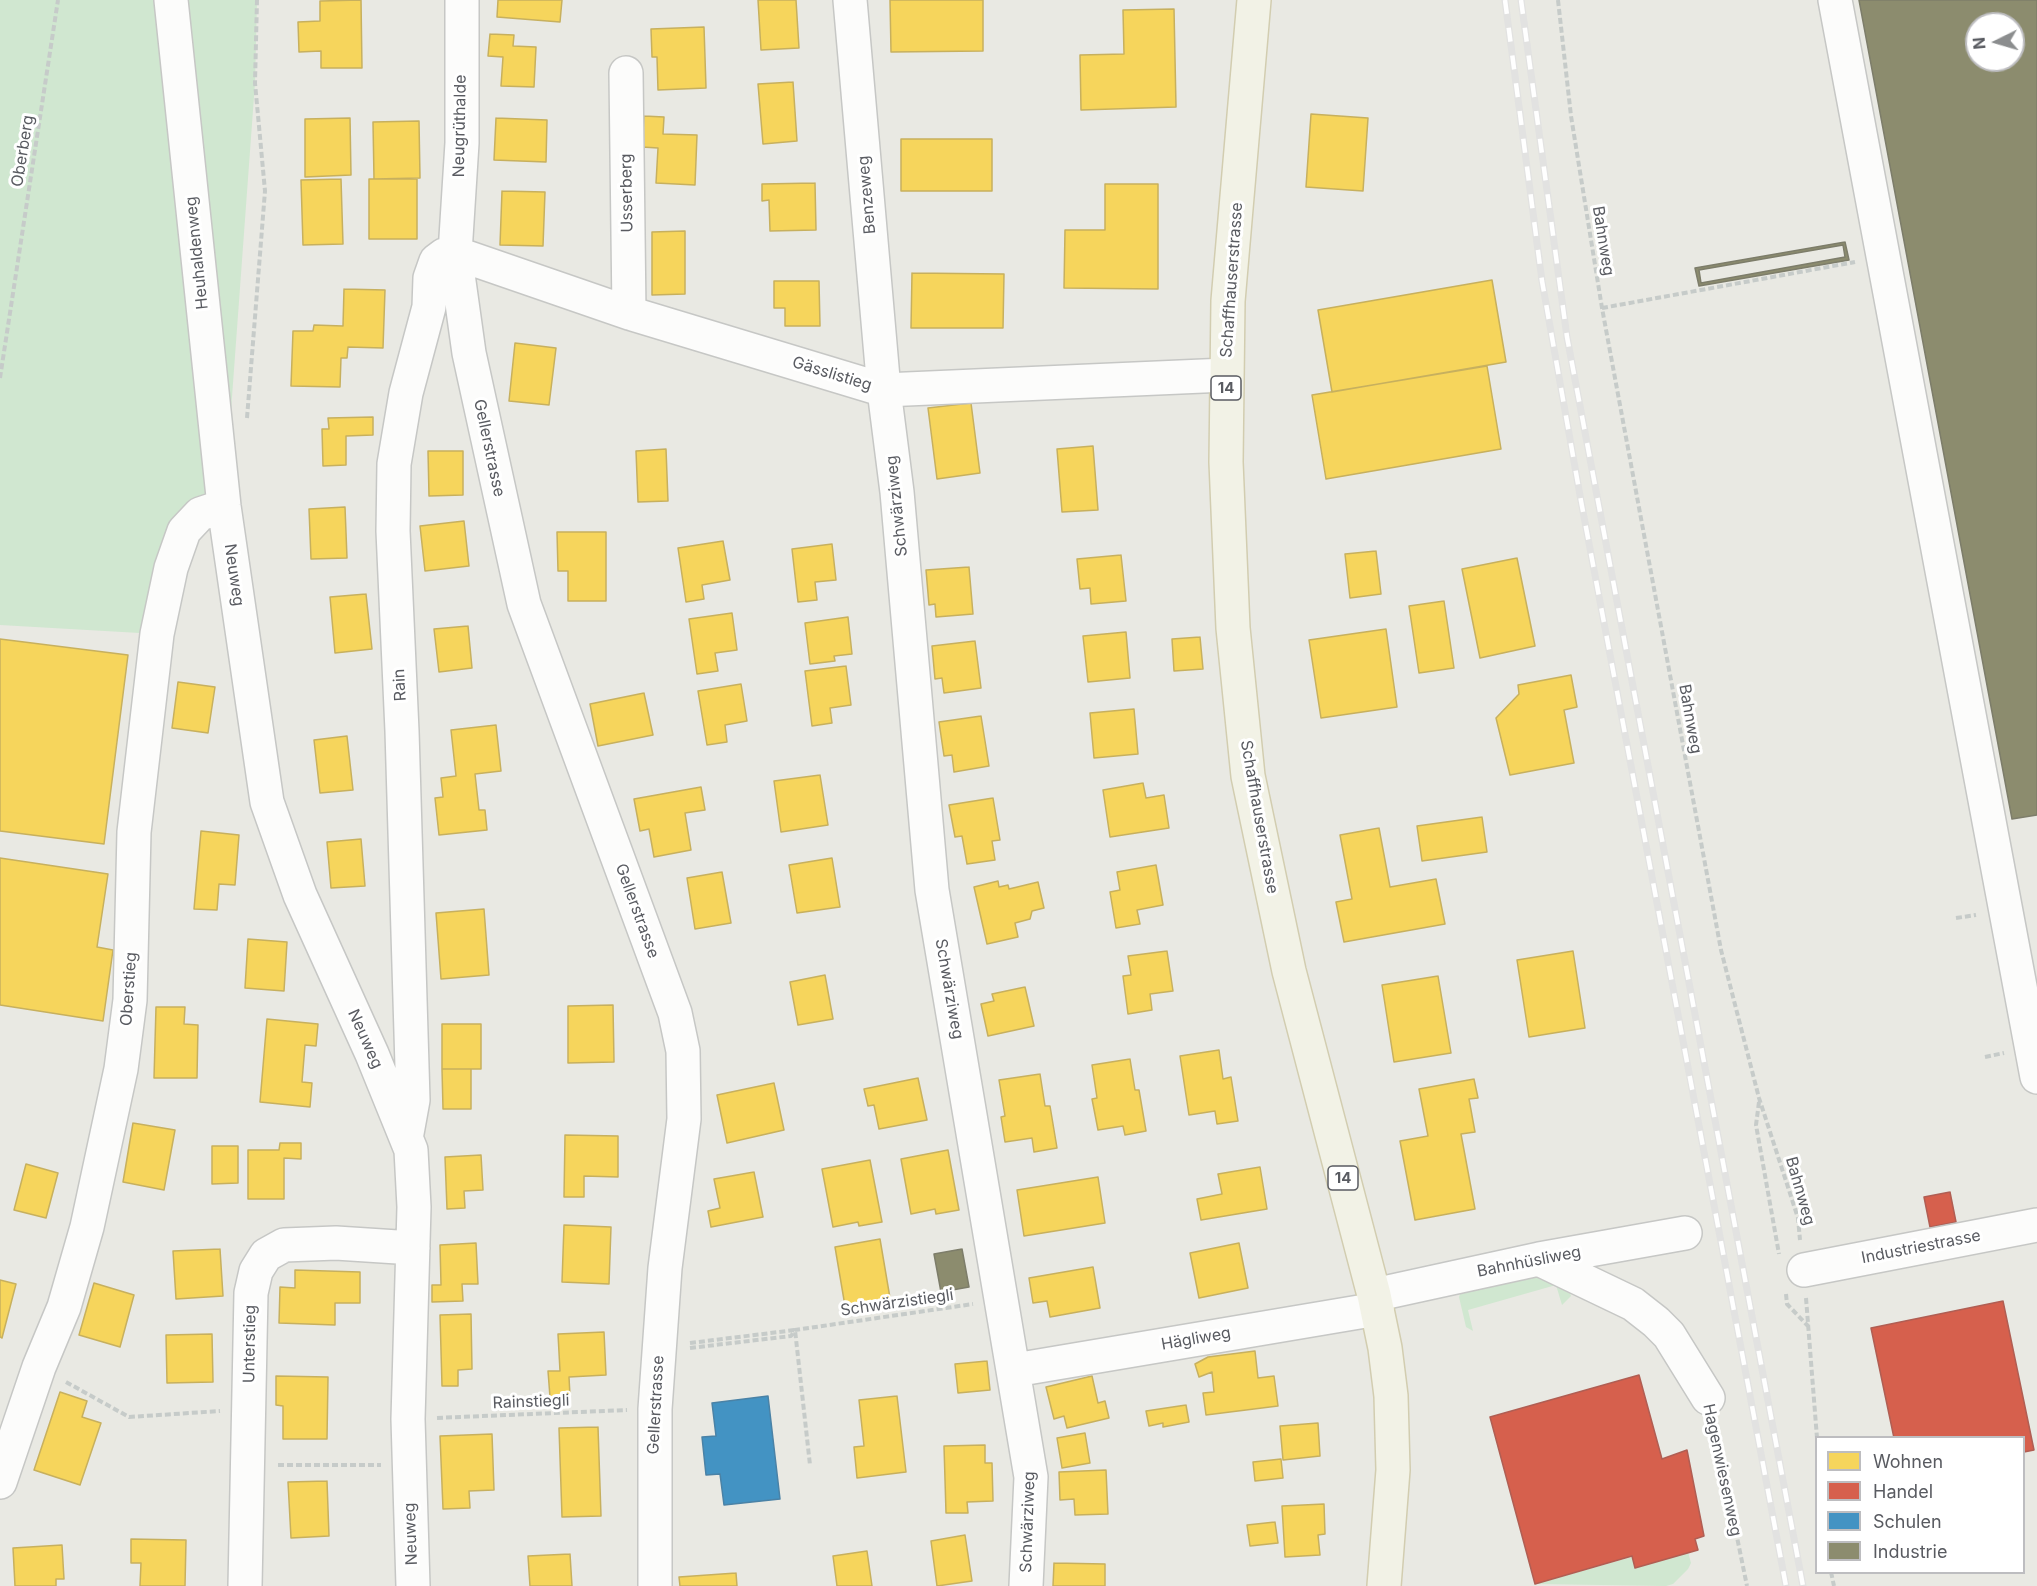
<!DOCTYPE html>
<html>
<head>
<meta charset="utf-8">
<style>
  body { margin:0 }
  #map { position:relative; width:2037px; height:1586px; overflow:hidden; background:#e9e9e3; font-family:Inter,sans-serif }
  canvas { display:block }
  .legend { position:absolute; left:1815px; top:1436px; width:210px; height:138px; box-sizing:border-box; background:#fff; border:2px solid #bdbdc0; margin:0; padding:8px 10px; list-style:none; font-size:18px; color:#595b61 }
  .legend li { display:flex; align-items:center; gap:12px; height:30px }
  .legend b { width:30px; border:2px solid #bdbdc0 }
  .north { position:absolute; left:1965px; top:12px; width:60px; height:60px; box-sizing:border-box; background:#fff; border:2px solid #bdbdc0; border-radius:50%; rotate:265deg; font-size:16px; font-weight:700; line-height:24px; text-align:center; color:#595b61 }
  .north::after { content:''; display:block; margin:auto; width:21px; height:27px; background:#8b8d8e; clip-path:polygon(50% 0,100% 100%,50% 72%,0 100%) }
</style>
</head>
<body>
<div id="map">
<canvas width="2037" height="1586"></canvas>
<ul class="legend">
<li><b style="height:16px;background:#f6d55c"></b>Wohnen</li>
<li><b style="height:16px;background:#d6604d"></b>Handel</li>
<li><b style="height:16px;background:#4393c3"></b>Schulen</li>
<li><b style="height:16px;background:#8c8c6e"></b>Industrie</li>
</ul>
<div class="north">N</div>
</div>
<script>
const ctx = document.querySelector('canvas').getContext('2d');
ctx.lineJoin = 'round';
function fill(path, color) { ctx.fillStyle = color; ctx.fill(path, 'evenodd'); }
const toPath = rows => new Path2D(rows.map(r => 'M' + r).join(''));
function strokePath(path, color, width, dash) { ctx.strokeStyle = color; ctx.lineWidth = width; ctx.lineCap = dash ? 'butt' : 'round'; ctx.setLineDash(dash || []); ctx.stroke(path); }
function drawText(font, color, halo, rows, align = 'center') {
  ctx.font = font + ' Inter,sans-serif'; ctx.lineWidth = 6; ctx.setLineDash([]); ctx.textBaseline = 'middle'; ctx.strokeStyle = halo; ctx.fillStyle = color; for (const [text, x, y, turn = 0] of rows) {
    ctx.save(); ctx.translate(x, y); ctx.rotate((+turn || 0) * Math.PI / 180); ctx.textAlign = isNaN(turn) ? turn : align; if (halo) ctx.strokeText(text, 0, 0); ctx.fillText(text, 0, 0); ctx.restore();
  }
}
fill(toPath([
  [0,0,257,0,255,83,224,506,200,514,157,634,0,625],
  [1531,1276,1557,1280,1568,1286,1571,1296,1562,1305,1556,1285,1468,1310,1473,1331,1466,1327,1459,1297,1462,1288],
  [1688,1552,1691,1563,1688,1569,1673,1584,1666,1586,1535,1584,1632,1557,1635,1568]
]), '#d0e7d0');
const homes = toPath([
  [361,0,362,68,321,68,321,51,299,52,298,22,320,21,320,1,361,0],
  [498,0,562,0,560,22,497,17,498,0],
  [758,0,796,0,799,48,761,50,758,0],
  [890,0,983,0,983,51,891,52,890,0],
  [1174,9,1176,107,1081,110,1080,55,1124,54,1123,10,1174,9],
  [704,27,706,88,658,90,657,57,652,57,651,29,704,27],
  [490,34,514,35,513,46,536,47,534,87,501,86,503,57,488,56,490,34],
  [793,82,797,141,763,144,758,84,793,82],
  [1311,114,1368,118,1363,191,1306,187,1311,114],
  [644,116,664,117,663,134,697,135,695,185,656,183,658,148,642,147,644,116],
  [350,118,351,175,305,177,305,119,350,118],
  [496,118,547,120,546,162,494,160,496,118],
  [419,121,420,178,374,179,373,122,419,121],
  [901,139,992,139,992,191,901,191,901,139],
  [341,179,343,244,303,245,301,180,341,179],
  [369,179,417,179,417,239,369,239,369,179],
  [815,183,816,230,770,231,769,200,762,201,762,184,815,183],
  [1105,184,1158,184,1158,289,1064,288,1065,230,1105,230,1105,184],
  [502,191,545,192,543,246,500,245,502,191],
  [685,231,685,294,652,295,652,232,685,231],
  [912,273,1004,274,1003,328,911,328,912,273],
  [1492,280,1506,362,1332,392,1318,310,1492,280],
  [774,281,819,281,820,326,785,326,785,308,774,308,774,281],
  [344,289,385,290,383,348,348,347,347,358,341,358,340,387,291,386,293,331,313,331,314,325,343,326,344,289],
  [515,343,556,348,549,405,509,401,515,343],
  [1487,366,1501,449,1326,479,1312,395,1487,366],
  [971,403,980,473,937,479,928,408,971,403],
  [373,417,373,435,346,436,346,465,323,466,322,429,329,429,328,418,373,417],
  [1093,446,1098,510,1062,512,1057,449,1093,446],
  [666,449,668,501,638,502,636,451,666,449],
  [428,451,463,451,463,495,429,496,428,451],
  [345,507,347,558,311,559,309,509,345,507],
  [464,521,469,566,425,571,420,526,464,521],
  [557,532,606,532,606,601,568,601,568,571,558,571,557,532],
  [723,541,730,580,702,585,704,599,686,602,678,548,723,541],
  [832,544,836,580,815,582,817,600,798,602,792,549,832,544],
  [1376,551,1381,594,1350,598,1345,554,1376,551],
  [1121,555,1126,601,1091,604,1090,588,1080,589,1077,559,1121,555],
  [1517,558,1535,646,1480,658,1462,569,1517,558],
  [969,567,973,614,936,617,935,604,929,605,926,570,969,567],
  [366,594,372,649,335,653,330,597,366,594],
  [1444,601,1454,668,1419,673,1409,606,1444,601],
  [732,613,737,650,715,653,718,671,697,674,689,619,732,613],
  [848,617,852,654,834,656,835,661,810,664,805,623,848,617],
  [468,626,472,668,439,672,434,629,468,626],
  [1386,629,1397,707,1321,718,1309,640,1386,629],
  [1126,632,1130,678,1088,682,1083,636,1126,632],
  [1200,637,1203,669,1174,671,1172,639,1200,637],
  [0,639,128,655,104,844,0,831,0,639],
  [975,641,981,688,944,693,942,678,935,679,932,646,975,641],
  [846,666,851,705,830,708,832,723,812,726,805,671,846,666],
  [1571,675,1577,707,1564,710,1574,763,1510,775,1496,718,1519,694,1518,685,1571,675],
  [178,682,215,687,208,733,172,728,178,682],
  [741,684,747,721,725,725,727,742,707,745,698,691,741,684],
  [644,693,653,735,598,746,590,704,644,693],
  [1134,709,1138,754,1094,758,1090,713,1134,709],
  [981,716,989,766,954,772,952,755,944,756,939,722,981,716],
  [496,725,501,771,475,774,479,810,485,810,487,830,439,835,435,798,443,797,441,778,456,776,451,730,496,725],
  [347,736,353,790,320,793,314,740,347,736],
  [820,775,828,825,781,832,774,781,820,775],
  [1143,783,1146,798,1164,795,1169,828,1110,837,1103,790,1143,783],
  [701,787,705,810,685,813,691,850,654,857,649,829,640,831,634,799,701,787],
  [993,798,1000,840,992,841,995,860,967,864,962,836,955,837,949,805,993,798],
  [1482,817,1487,852,1422,861,1417,826,1482,817],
  [1379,828,1390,887,1436,879,1445,924,1344,942,1336,902,1352,899,1340,835,1379,828],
  [201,831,239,835,235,885,219,884,217,910,194,909,201,831],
  [361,839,365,886,331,888,327,842,361,839],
  [0,858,108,874,97,947,113,950,103,1021,0,1005,0,858],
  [832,858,840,907,797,913,789,865,832,858],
  [1156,865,1163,905,1137,910,1140,924,1116,928,1110,892,1120,890,1117,872,1156,865],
  [722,872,731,923,695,929,687,878,722,872],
  [998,881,999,887,1008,885,1009,889,1038,882,1044,908,1032,911,1030,919,1015,923,1018,937,987,944,974,887,998,881],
  [484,909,489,975,441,979,436,913,484,909],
  [248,939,287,942,284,991,245,988,248,939],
  [1167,951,1173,991,1150,994,1152,1010,1128,1014,1123,976,1131,975,1128,956,1167,951],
  [1573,951,1585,1028,1529,1037,1517,960,1573,951],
  [825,975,833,1019,798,1025,790,982,825,975],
  [1438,976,1451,1053,1394,1062,1382,985,1438,976],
  [1025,987,1034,1026,988,1036,981,1004,994,1001,992,994,1025,987],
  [613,1005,614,1062,568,1063,568,1006,613,1005],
  [156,1007,185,1007,184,1024,198,1025,197,1078,154,1078,156,1007],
  [267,1019,318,1024,316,1046,305,1045,302,1082,312,1083,310,1107,260,1102,267,1019],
  [442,1024,481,1024,481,1069,442,1069,442,1024],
  [1219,1050,1223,1079,1231,1077,1238,1121,1217,1124,1215,1111,1189,1115,1180,1056,1219,1050],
  [1130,1059,1135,1090,1139,1090,1146,1131,1125,1135,1123,1126,1098,1130,1092,1099,1097,1098,1092,1065,1130,1059],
  [442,1069,471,1069,471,1109,443,1109,442,1069],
  [1040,1074,1045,1106,1050,1106,1057,1148,1034,1152,1032,1138,1005,1142,1001,1117,1005,1116,999,1080,1040,1074],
  [918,1078,927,1120,879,1129,874,1105,868,1106,864,1089,918,1078],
  [1474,1079,1478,1098,1469,1099,1475,1132,1461,1134,1475,1209,1415,1220,1400,1141,1428,1136,1419,1089,1474,1079],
  [774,1083,784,1130,727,1143,717,1095,774,1083],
  [133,1123,175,1130,164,1190,123,1182,133,1123],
  [565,1135,618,1136,618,1177,584,1176,584,1197,564,1197,565,1135],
  [280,1143,301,1143,301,1159,284,1158,284,1199,248,1199,248,1150,279,1150,280,1143],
  [212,1146,238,1146,238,1183,212,1184,212,1146],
  [948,1150,959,1210,936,1214,935,1209,911,1214,901,1159,948,1150],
  [481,1155,483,1190,464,1191,465,1208,447,1209,445,1157,481,1155],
  [870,1160,882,1222,859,1226,858,1222,833,1227,822,1169,870,1160],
  [26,1164,58,1173,46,1218,14,1210,26,1164],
  [1260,1167,1267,1209,1201,1220,1197,1199,1222,1194,1218,1174,1260,1167],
  [754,1172,763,1217,711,1227,708,1211,720,1208,714,1179,754,1172],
  [1098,1177,1105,1223,1024,1236,1017,1190,1098,1177],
  [564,1225,611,1227,609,1284,562,1282,564,1225],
  [880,1239,890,1298,845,1306,835,1247,880,1239],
  [476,1243,478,1284,462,1284,463,1301,432,1302,432,1285,441,1285,440,1245,476,1243],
  [1239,1243,1248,1288,1199,1298,1190,1253,1239,1243],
  [220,1249,223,1296,176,1299,173,1251,220,1249],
  [1093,1267,1100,1308,1050,1317,1047,1301,1033,1303,1029,1278,1093,1267],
  [295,1270,360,1272,360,1303,335,1303,335,1325,279,1323,280,1287,295,1288,295,1270],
  [0,1280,16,1284,2,1338,0,1337,0,1280],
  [94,1283,134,1295,120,1347,79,1335,94,1283],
  [471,1314,472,1369,458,1370,458,1386,442,1386,440,1315,471,1314],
  [604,1332,606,1375,569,1377,570,1396,550,1397,548,1371,560,1371,558,1334,604,1332],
  [212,1334,213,1382,167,1383,166,1335,212,1334],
  [1255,1351,1258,1378,1274,1376,1278,1406,1206,1415,1203,1393,1214,1392,1212,1372,1199,1377,1195,1364,1208,1357,1255,1351],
  [987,1361,990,1390,958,1393,955,1364,987,1361],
  [276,1376,328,1377,327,1439,283,1439,283,1406,276,1405,276,1376],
  [1092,1376,1098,1403,1105,1401,1109,1418,1067,1428,1064,1416,1054,1419,1046,1387,1092,1376],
  [60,1392,87,1401,82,1417,101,1423,80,1485,34,1470,60,1392],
  [897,1396,906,1472,857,1478,854,1447,864,1446,859,1400,897,1396],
  [1186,1405,1189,1422,1163,1427,1163,1423,1149,1426,1146,1411,1186,1405],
  [1318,1423,1320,1456,1283,1460,1280,1426,1318,1423],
  [598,1427,601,1516,562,1517,559,1428,598,1427],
  [1085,1433,1090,1463,1062,1468,1057,1438,1085,1433],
  [492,1434,494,1490,469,1491,470,1508,443,1509,440,1436,492,1434],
  [985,1445,985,1463,992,1463,993,1501,967,1502,968,1513,946,1513,944,1446,985,1445],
  [1281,1459,1283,1478,1255,1481,1253,1462,1281,1459],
  [1106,1470,1108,1514,1075,1515,1074,1499,1060,1500,1059,1472,1106,1470],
  [327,1481,329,1536,291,1538,288,1482,327,1481],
  [1324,1504,1325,1534,1318,1535,1320,1555,1285,1557,1282,1506,1324,1504],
  [1275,1522,1278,1543,1250,1546,1247,1525,1275,1522],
  [965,1535,972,1581,937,1586,931,1541,965,1535],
  [131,1539,186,1540,185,1586,140,1586,141,1563,131,1563,131,1539],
  [62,1545,64,1579,56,1579,56,1586,15,1586,13,1548,62,1545],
  [867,1551,872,1586,837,1586,833,1556,867,1551],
  [570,1554,572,1586,530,1586,528,1556,570,1554],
  [1054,1563,1105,1564,1105,1586,1053,1586,1054,1563],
  [736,1573,737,1586,680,1586,679,1577,736,1573]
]);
fill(homes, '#f6d55c');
strokePath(homes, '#c7b05e', 1.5);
const shops = toPath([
  [1950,1192,1956,1222,1930,1227,1924,1197,1950,1192],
  [2003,1301,2034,1450,2024,1452,2024,1438,1894,1438,1871,1328,2003,1301],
  [1639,1375,1662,1459,1687,1450,1704,1536,1695,1539,1698,1550,1635,1568,1632,1556,1535,1584,1490,1417,1639,1375]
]);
fill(shops, '#d6604d');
strokePath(shops, '#b05e53', 1.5);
const schools = toPath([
  [768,1396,780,1499,724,1505,720,1474,706,1475,702,1437,716,1436,712,1403,768,1396]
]);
fill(schools, '#4393c3');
strokePath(schools, '#4a82a6', 1.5);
const industry = toPath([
  [1859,0,2037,0,2037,815,2012,819,1859,0],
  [1977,24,2013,24,2013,60,1977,60,1977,24],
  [1845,242,1849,260,1699,286,1695,268,1845,242],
  [1843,245,1845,257,1701,283,1699,270,1843,245],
  [962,1249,969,1287,941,1292,934,1254,962,1249]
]);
fill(industry, '#8c8c6e');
strokePath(industry, '#7d7d6a', 1.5);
const minor = toPath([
  [171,0,224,506,267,802,300,895,372,1054,411,1150,414,1207,408,1419,413,1586],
  [462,0,462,143,455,253,469,353,524,604,675,1013,683,1051,684,1119,665,1268,655,1409,655,1586],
  [850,0,884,390,897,492,932,890,1031,1477,1026,1586],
  [1835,0,2037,1077],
  [626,73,629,313],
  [455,253,629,313,884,390,1226,375],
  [407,1133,413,1100,402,731,393,531,394,464,406,393,429,307,430,278,436,261,444,255,455,253],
  [1539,1259,1633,1304,1656,1322,1669,1335,1708,1398],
  [1804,1270,2037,1225],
  [1374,1295,1539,1259,1685,1233],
  [1015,1370,1377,1309],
  [0,1482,39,1367,64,1307,87,1227,121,1069,130,1000,134,832,157,634,171,568,184,531,200,514,224,506],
  [245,1586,251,1293,256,1271,266,1255,284,1245,336,1243,413,1248]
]);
const major = toPath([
  [1254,0,1228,301,1226,462,1233,628,1248,776,1289,971,1374,1295,1385,1348,1391,1396,1393,1470,1384,1586]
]);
strokePath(minor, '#c6c7c5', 36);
strokePath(major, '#d2cdb0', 36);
strokePath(toPath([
  [1558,0,1571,116,1602,308,1721,950,1759,1098,1798,1218,1800,1240],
  [1602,308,1855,262],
  [0,378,58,0],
  [247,418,265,191,255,83,257,0],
  [1956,918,1976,915],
  [1985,1057,2004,1053],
  [1759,1102,1756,1125,1779,1254],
  [1786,1294,1787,1304,1808,1326],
  [1806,1298,1817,1438],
  [690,1343,795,1330,810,1465],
  [690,1348,791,1336,795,1330,973,1304],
  [66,1382,129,1417,220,1411],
  [437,1418,627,1410],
  [1714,1425,1747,1586],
  [278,1465,381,1465],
  [1831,1572,1834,1586]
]), '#c6cbc9', 4, [6, 3]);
strokePath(minor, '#fcfcfb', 33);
strokePath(major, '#f2f2e6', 33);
const rail = toPath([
  [1505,0,1542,281,1581,501,1786,1586],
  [1521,0,1567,337,1803,1586]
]);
strokePath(rail, '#e2e2e1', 7);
strokePath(rail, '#fff', 4.5, [14]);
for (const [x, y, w] of [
  [1226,388,30],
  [1343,1178,30]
]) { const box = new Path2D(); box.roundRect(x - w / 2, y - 12, w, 24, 4.5); ctx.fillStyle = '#fff'; ctx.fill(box); strokePath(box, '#595b61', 1.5); }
drawText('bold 15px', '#595b61', null, [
  ["14",1226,388],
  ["14",1343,1178]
]);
drawText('16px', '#595b61', '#fff', [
  ["Neugrüthalde",460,126,-89],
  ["Oberberg",23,151,-81],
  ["Usserberg",627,193,-91],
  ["Benzeweg",867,195,-95],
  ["Bahnweg",1603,241,81],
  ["Heuhaldenweg",197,253,-96],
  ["Schaffhauserstrasse",1232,280,-86],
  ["Gässlistieg",832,374,17],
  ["Gellerstrasse",489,448,78],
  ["Schwärziweg",897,506,-96],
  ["Neuweg",234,575,82],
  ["Rain",400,685,-93],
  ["Bahnweg",1690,719,80],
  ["Schaffhauserstrasse",1259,817,80],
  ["Gellerstrasse",637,911,70],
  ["Oberstieg",129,989,-86],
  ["Schwärziweg",949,989,80],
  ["Neuweg",365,1039,66],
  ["Bahnweg",1800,1191,74],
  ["Industriestrasse",1921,1247,-11],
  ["Bahnhüsliweg",1529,1262,-11],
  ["Schwärzistiegli",897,1303,-8],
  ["Hägliweg",1196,1339,-10],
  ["Unterstieg",250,1344,-89],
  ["Rainstiegli",531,1402,-2],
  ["Gellerstrasse",656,1405,-87],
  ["Hagenwiesenweg",1722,1470,78],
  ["Schwärziweg",1028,1522,-88],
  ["Neuweg",411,1534,-92]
]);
</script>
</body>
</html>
